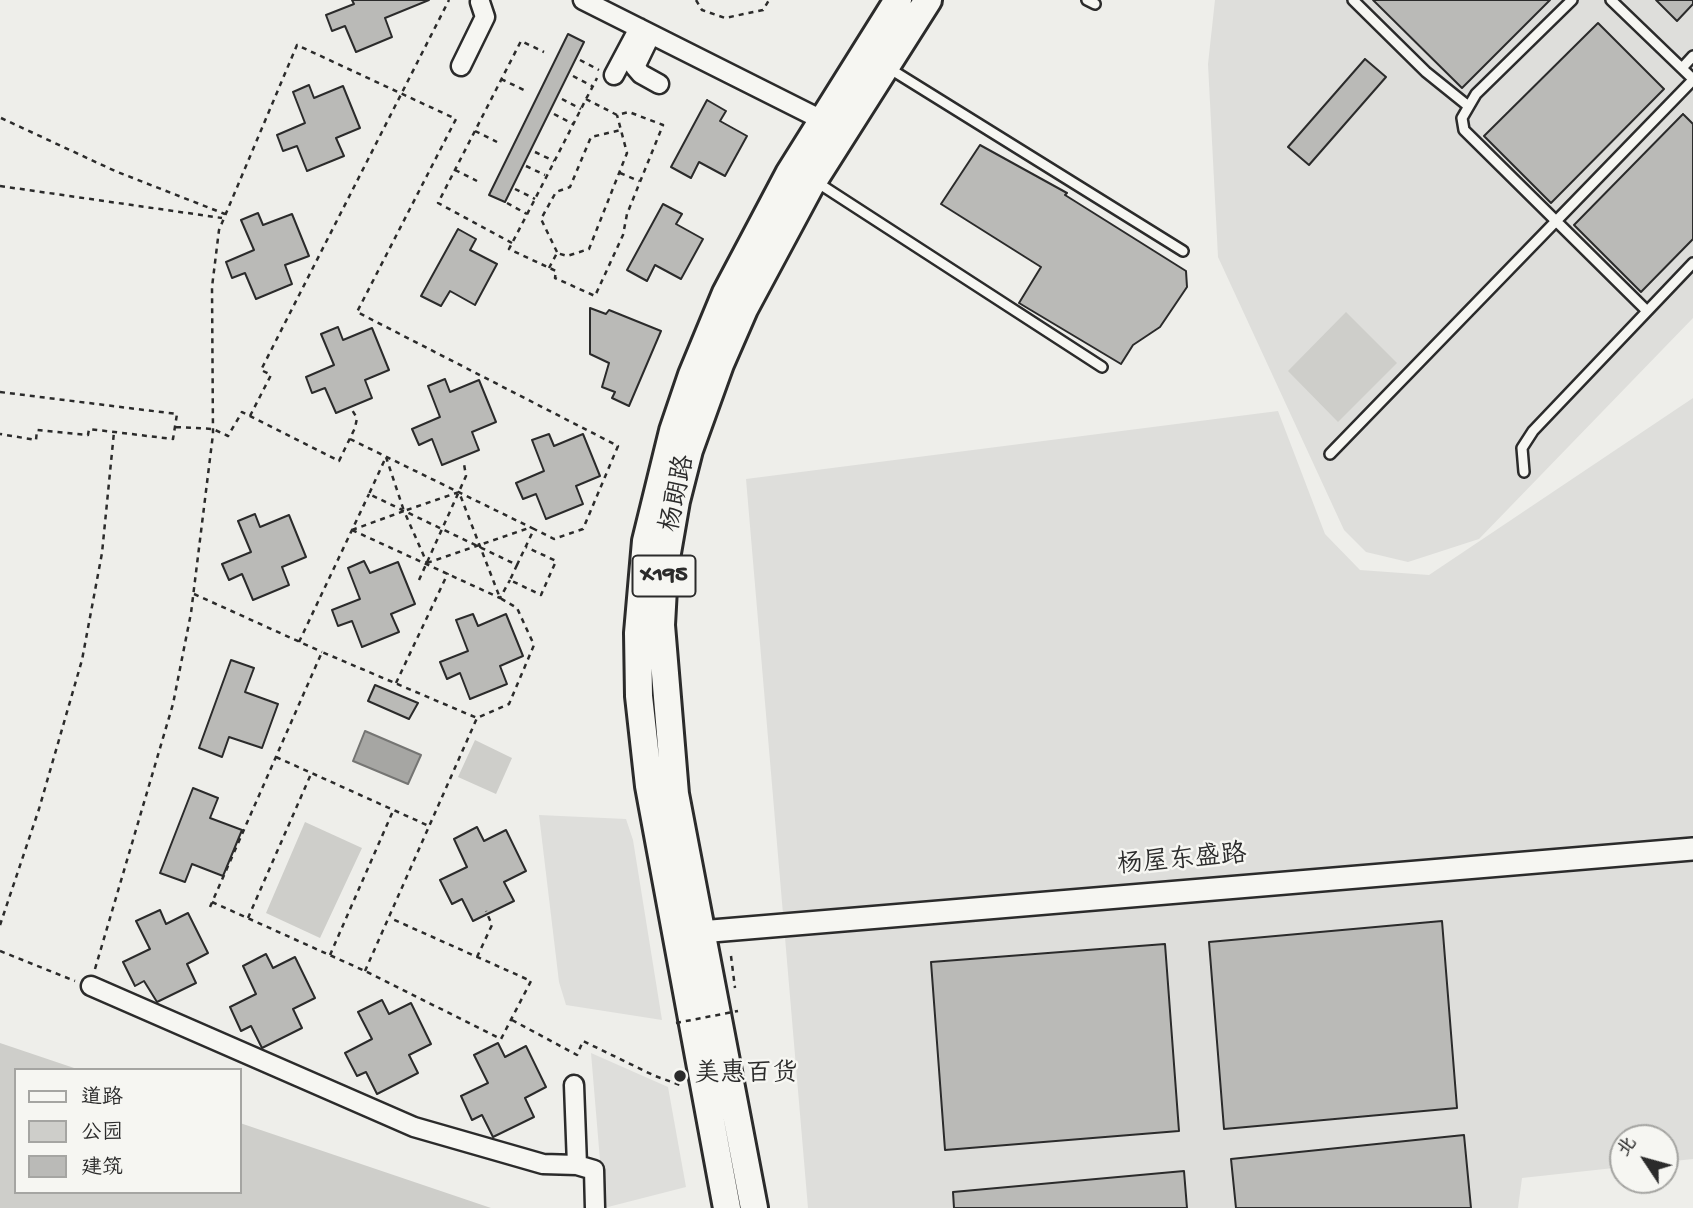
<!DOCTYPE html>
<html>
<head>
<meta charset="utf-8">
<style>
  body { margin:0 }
  #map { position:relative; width:1693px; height:1208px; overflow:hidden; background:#eeeeea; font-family:"Gochi Hand","LXGW WenKai TC",sans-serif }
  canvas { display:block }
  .legend { position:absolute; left:14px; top:1068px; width:228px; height:126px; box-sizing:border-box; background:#f6f6f2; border:2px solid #a5a5a2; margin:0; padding:9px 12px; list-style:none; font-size:21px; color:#2b2b2b }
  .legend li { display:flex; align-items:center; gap:14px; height:35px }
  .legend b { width:35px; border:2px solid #a5a5a2 }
  .north { position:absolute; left:1609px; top:1124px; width:70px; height:70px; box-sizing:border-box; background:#f6f6f2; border:2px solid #a5a5a2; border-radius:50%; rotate:306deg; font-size:19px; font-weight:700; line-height:28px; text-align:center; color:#2b2b2b }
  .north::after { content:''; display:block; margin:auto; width:24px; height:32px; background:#2b2b2b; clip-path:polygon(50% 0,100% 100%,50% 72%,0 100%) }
</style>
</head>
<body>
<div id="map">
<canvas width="1693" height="1208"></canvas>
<ul class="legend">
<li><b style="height:9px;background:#f6f6f2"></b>道路</li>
<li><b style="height:19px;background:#cececa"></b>公园</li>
<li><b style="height:19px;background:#babab7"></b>建筑</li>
</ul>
<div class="north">北</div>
</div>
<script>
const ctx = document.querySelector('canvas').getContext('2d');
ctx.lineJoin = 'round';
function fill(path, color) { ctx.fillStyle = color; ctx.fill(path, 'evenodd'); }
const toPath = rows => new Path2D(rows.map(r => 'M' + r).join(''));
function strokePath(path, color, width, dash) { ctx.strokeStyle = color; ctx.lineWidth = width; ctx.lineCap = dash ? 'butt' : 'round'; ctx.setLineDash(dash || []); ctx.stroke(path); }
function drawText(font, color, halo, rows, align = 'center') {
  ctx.font = font + ' "Gochi Hand","LXGW WenKai TC",sans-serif'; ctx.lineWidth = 5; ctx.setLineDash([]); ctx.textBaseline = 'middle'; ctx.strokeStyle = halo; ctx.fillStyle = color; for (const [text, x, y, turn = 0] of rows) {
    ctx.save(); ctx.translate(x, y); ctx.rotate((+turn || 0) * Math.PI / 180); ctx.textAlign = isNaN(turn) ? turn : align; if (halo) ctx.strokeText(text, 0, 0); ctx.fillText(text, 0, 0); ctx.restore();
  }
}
fill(toPath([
  [1215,0,1693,0,1693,318,1479,539,1408,562,1366,552,1344,530,1218,257,1208,64],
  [1693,398,1693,1159,1665,1162,1665,1138,1623,1138,1623,1167,1522,1178,1518,1208,808,1208,746,479,1278,411,1325,534,1360,570,1429,575],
  [539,815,626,819,633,840,662,1020,566,1005,559,982],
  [591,1053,668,1087,686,1187,604,1208]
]), '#dededb');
fill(toPath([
  [1346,312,1397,363,1338,422,1288,371],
  [475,740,512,758,496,794,458,777],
  [305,822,362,848,320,938,266,913],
  [0,1043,80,1070,16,1070,16,1192,240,1192,240,1123,491,1208,0,1208]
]), '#cececa');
const water = toPath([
  [365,731,421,755,408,784,353,761,365,731]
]);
fill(water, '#a6a6a3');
strokePath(water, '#757573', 2);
const building = toPath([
  [352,0,429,0,385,18,392,37,356,52,345,26,332,31,326,15,354,4,352,0],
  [1373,0,1550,0,1462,88,1373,0],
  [1656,0,1693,0,1693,4,1677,21,1656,0],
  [1598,23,1664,89,1551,203,1484,136,1598,23],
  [568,34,584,42,505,202,489,195,568,34],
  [1365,59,1386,77,1309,165,1288,147,1365,59],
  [309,85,314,98,343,86,360,128,336,138,344,156,307,171,297,146,283,151,277,135,305,123,293,92,309,85],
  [707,100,726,111,720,121,747,136,725,176,699,162,691,178,671,167,707,100],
  [1683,114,1693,124,1693,239,1641,292,1574,225,1683,114],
  [980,145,1067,193,1065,195,1186,271,1187,287,1160,327,1133,345,1121,364,1019,303,1041,267,941,204,980,145],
  [663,204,682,214,676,224,703,239,681,279,655,265,647,281,627,270,663,204],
  [258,213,263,225,292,214,309,256,285,265,292,284,256,299,245,273,232,278,226,262,254,250,241,220,258,213],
  [458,229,476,239,470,250,497,264,475,305,450,291,441,306,421,296,458,229],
  [590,308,606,314,609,310,661,331,629,406,612,398,615,392,602,387,609,363,590,354,590,308],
  [338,327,343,340,372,328,389,370,365,380,372,398,336,413,325,388,312,393,306,377,334,365,321,334,338,327],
  [445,379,450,392,479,380,496,422,472,432,479,450,442,465,432,439,419,445,412,429,440,417,428,386,445,379],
  [549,434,554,446,583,434,600,476,576,486,583,504,546,519,536,494,523,499,516,483,544,471,532,440,549,434],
  [255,514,260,527,289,515,306,557,282,567,289,585,253,600,242,574,229,580,222,564,251,552,238,521,255,514],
  [364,561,370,573,398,562,415,604,391,614,399,632,362,647,352,621,338,626,332,610,360,599,348,568,364,561],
  [473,614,478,626,506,614,523,656,500,666,507,684,470,699,460,673,447,679,440,662,468,651,456,620,473,614],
  [231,660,254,668,245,692,278,704,262,748,229,737,222,757,199,748,231,660],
  [375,685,418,703,409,719,368,701,375,685],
  [193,788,218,798,210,818,242,830,223,876,192,864,185,882,160,873,193,788],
  [477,827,484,841,506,830,526,871,504,882,514,901,473,921,462,899,452,904,440,880,467,867,454,839,477,827],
  [160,910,166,924,188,913,208,953,187,964,196,983,157,1002,144,981,135,986,123,962,150,949,136,921,160,910],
  [1442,921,1457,1108,1224,1129,1209,942,1442,921],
  [1165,944,1179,1131,945,1150,931,962,1165,944],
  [266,954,273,968,295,957,315,998,293,1009,302,1028,262,1048,251,1026,241,1031,230,1007,256,994,243,966,266,954],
  [382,1000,389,1014,411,1003,431,1044,409,1055,418,1073,377,1094,366,1072,357,1076,345,1053,372,1039,358,1012,382,1000],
  [498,1043,505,1057,526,1046,546,1087,525,1098,534,1117,493,1137,482,1115,472,1120,461,1096,488,1083,474,1055,498,1043],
  [1464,1135,1471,1208,1236,1208,1231,1159,1464,1135],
  [1184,1171,1187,1208,954,1208,953,1192,1184,1171]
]);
fill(building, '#babab7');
strokePath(building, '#2b2b2b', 2);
const service = toPath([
  [1087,0,1095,4],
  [1353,0,1426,72,1467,105],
  [1572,0,1476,94,1462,118,1464,130,1646,310],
  [1611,0,1693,79],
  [887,67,1183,251],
  [1682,68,1693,56],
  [815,181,1102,367],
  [1330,454,1693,80],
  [1524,472,1522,448,1533,431,1693,263]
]);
const minor = toPath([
  [583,0,830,124],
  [651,34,635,67,641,74,659,84],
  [461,66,485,17,480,2],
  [614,75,639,28],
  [91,986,414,1127,543,1164,577,1165],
  [574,1085,577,1165,594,1170,595,1208]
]);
const tertiary = toPath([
  [688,933,1693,849]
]);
const primary = toPath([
  [727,1208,649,786,639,696,638,633,646,541,673,431,692,375,726,293,789,174,898,0],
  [754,1208,675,794,661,625,664,570,676,501,689,450,720,364,744,309,810,186,928,0]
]);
strokePath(service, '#2b2b2b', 14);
strokePath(minor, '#2b2b2b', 23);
strokePath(tertiary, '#2b2b2b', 26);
strokePath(primary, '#2b2b2b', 32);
strokePath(toPath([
  [696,0,702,10,725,18,763,10,769,0],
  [580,60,599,70],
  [573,76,592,86],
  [501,79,524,90],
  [562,99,581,109],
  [586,99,617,115,629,112,663,125,627,214,623,235,595,296,555,278,556,271,509,249,535,199,554,162,581,109,586,99,593,86,597,78],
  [554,114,573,124],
  [1,118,115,171,225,214],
  [475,131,497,142],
  [535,152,554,161],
  [526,166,545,175],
  [455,170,477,181],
  [620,173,639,181],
  [0,186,222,218],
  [515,189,535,199],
  [507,203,527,214],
  [512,243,438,203,521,41,544,52],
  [557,252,541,219,556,192,570,187,591,137,621,130],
  [549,268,557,253,567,256,589,249,627,153,617,115],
  [0,392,177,414,173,439,89,429,88,435,37,430,36,440,0,434],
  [250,416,271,375,261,370,449,0],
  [176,427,213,429,228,436,242,412,339,461,355,428,357,418,352,410],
  [350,439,534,529,517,565,369,494,386,457],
  [352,530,500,598,510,580],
  [352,530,404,511,427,563],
  [427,563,529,528],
  [517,565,510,580,541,595,556,561,526,547],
  [419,580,466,476,464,464],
  [194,594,322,652],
  [299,642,369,494],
  [396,683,448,573],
  [276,757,429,826],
  [212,902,365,971,501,1039,531,981,390,918],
  [210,907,322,652,477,718],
  [248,918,311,774],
  [0,925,39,809,82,660,102,553,114,432],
  [0,951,75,981],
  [330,955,393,811],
  [731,956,735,988],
  [477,957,492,925,486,911],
  [95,969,173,704,191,613,213,434,212,287,219,230,297,45,456,119,357,312,618,446,583,529,554,539,534,529],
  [365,971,477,718,509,704,534,645,517,608,500,598,459,492,404,511,386,457],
  [512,1020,577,1055,583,1041,655,1076,683,1086]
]), '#2b2b2b', 2.5, [5, 5]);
strokePath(service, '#f6f6f2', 9);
strokePath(minor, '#f6f6f2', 18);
strokePath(tertiary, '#f6f6f2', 21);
strokePath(primary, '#f6f6f2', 26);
strokePath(toPath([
  [676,1023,738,1011]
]), '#2b2b2b', 2.5, [5, 5]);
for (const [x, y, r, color] of [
  [680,1076,7,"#2b2b2b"]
]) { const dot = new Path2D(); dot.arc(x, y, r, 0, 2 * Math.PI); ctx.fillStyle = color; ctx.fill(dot); strokePath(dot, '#f6f6f2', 2.5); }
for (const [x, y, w] of [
  [664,576,63]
]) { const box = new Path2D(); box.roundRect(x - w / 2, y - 20.5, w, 41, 5); ctx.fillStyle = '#f6f6f2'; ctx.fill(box); strokePath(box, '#2b2b2b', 2); }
drawText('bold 24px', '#2b2b2b', null, [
  ["X195",664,576]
]);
drawText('26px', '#2b2b2b', '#f6f6f2', [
  ["杨朗路",680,494,-78],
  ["杨屋东盛路",1182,862,-5]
]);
drawText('26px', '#2b2b2b', '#f6f6f2', [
  ["美惠百货",694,1076]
], 'left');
</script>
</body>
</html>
